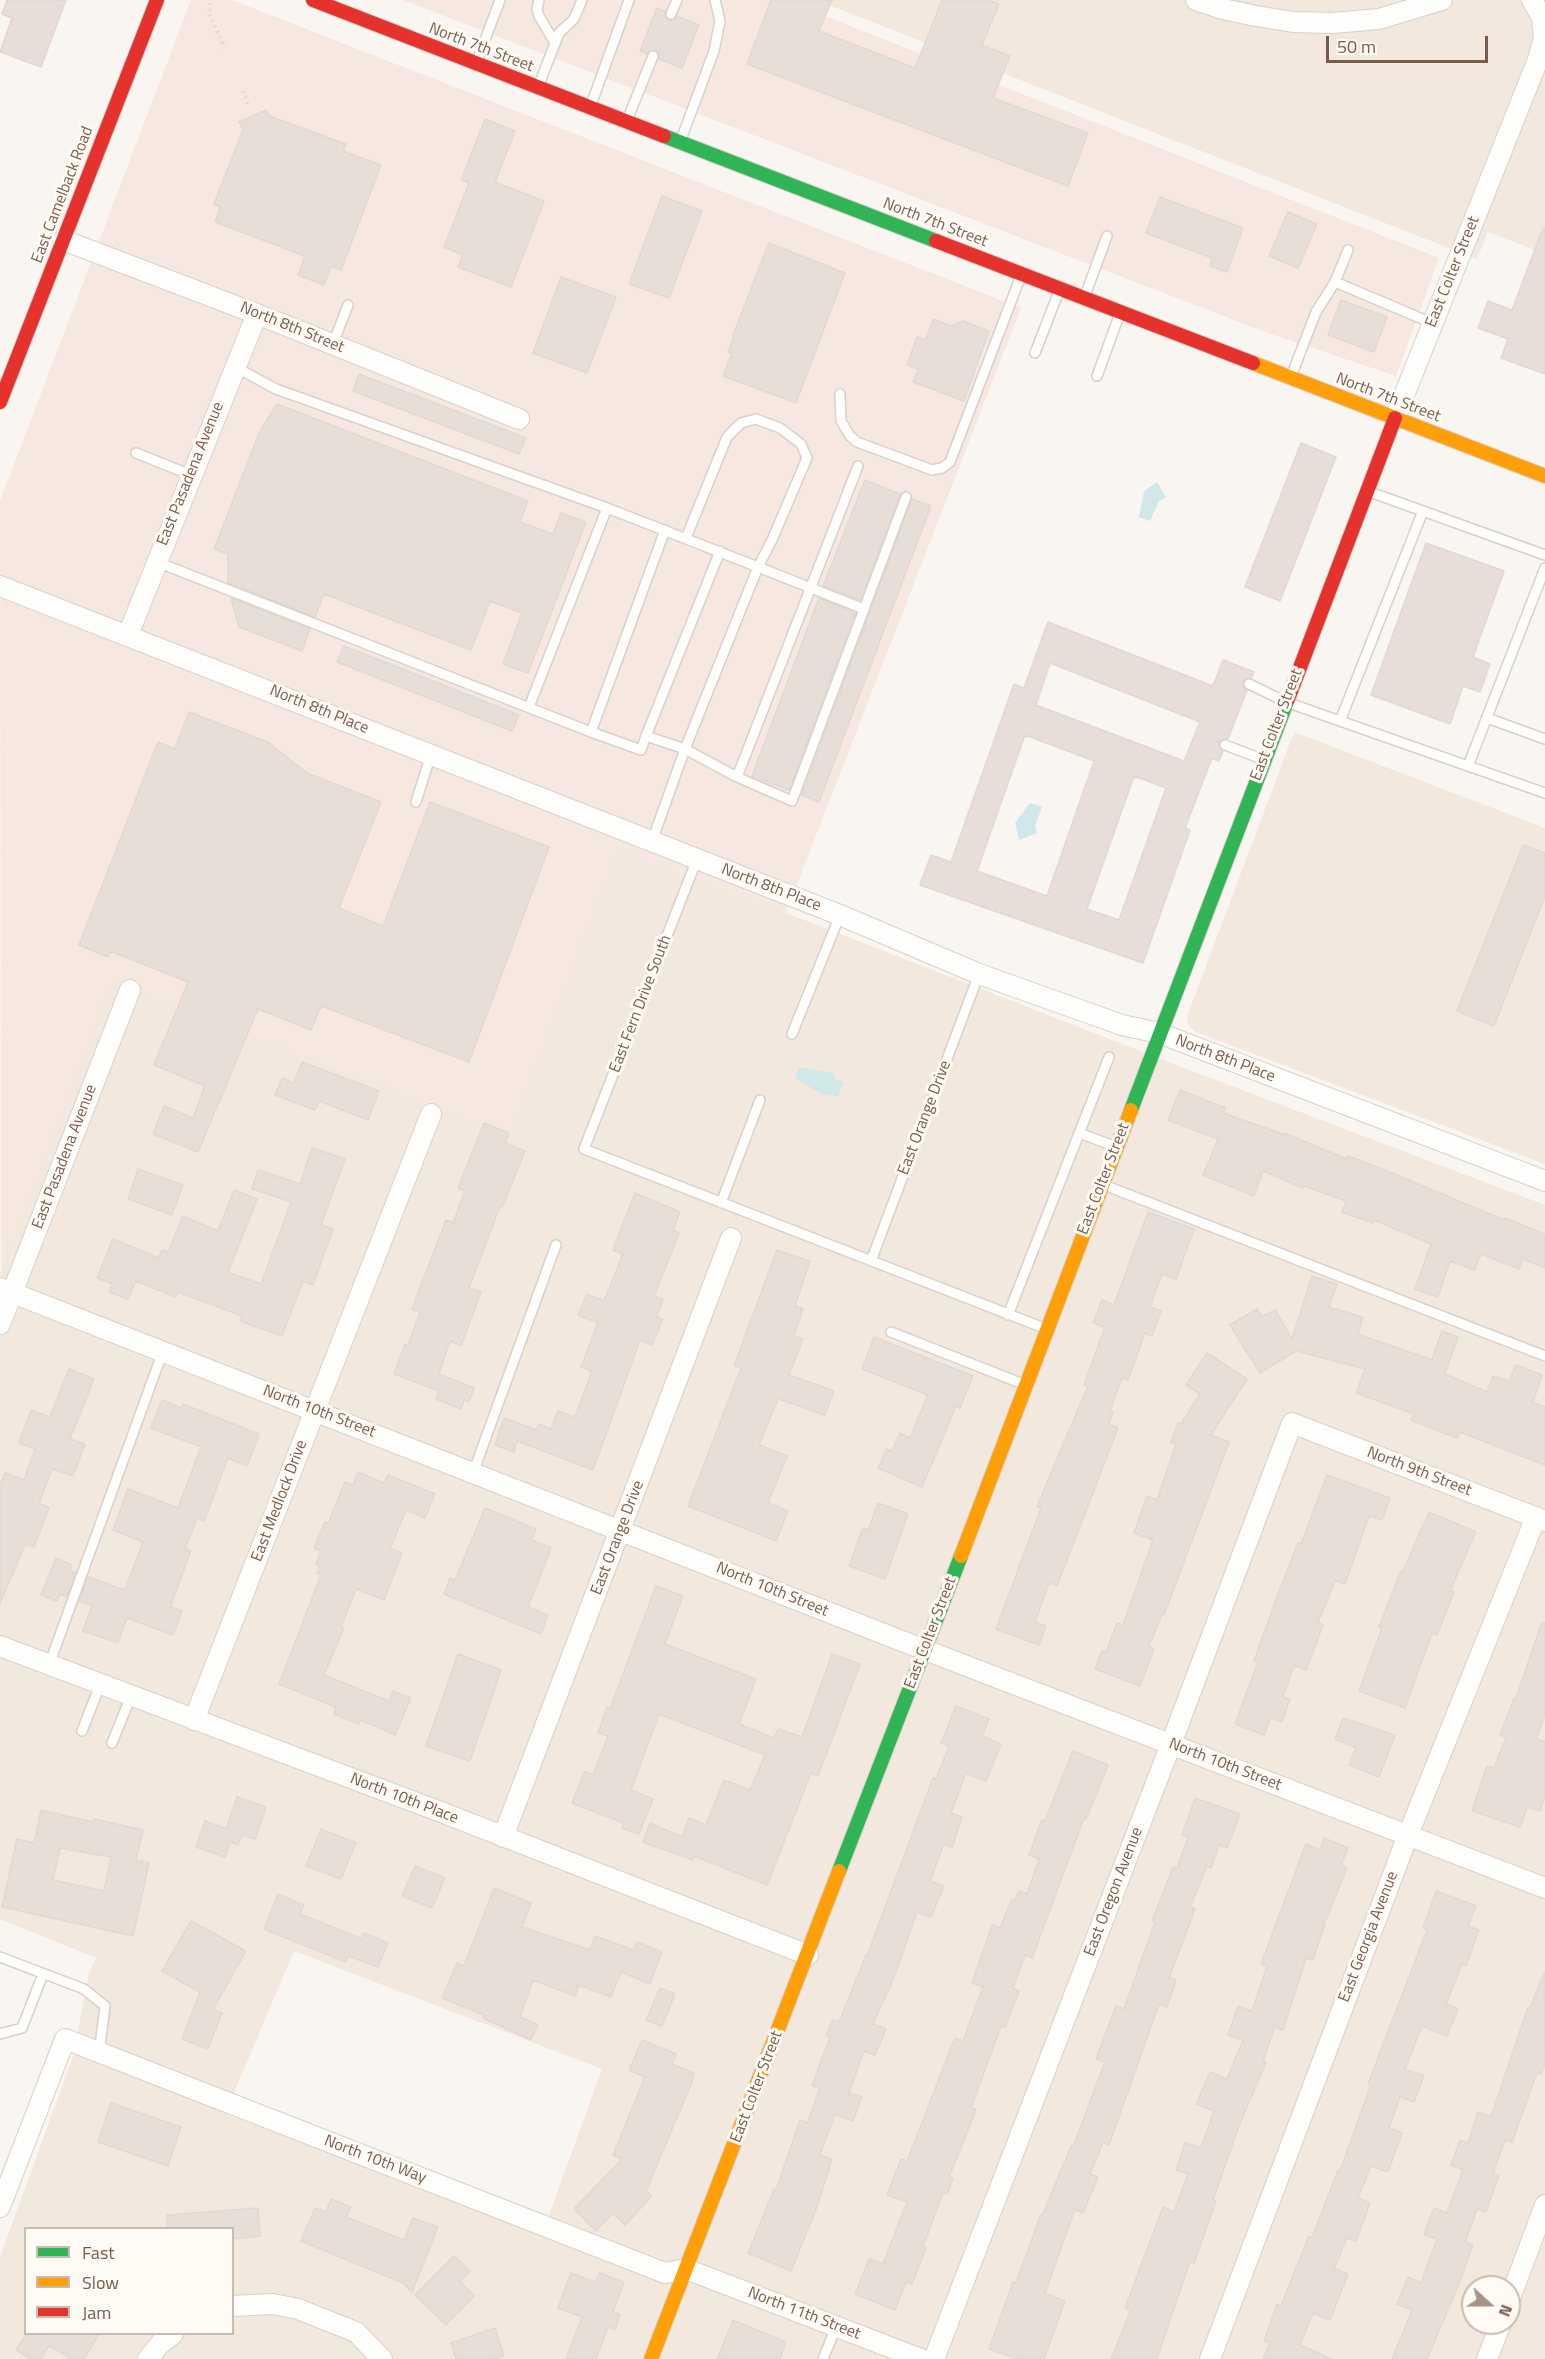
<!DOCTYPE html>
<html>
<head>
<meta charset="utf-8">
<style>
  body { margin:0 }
  #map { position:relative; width:1545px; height:2359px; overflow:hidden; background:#f9f5f0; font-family:"Titillium Web",sans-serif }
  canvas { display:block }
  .legend { position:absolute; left:24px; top:2227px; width:210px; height:108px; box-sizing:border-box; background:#fffaf3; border:2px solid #cabbb1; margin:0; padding:8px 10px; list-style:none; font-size:18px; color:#7a5c4d }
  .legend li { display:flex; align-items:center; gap:12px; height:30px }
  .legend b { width:30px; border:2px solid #cabbb1 }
  .north { position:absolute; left:1461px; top:2275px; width:60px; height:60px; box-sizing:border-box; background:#fffaf3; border:2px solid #cabbb1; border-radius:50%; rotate:111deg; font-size:16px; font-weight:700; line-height:24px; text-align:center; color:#7a5c4d }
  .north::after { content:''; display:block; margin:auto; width:21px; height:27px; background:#a69286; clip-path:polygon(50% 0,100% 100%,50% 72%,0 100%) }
  .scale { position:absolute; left:1326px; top:36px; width:162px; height:27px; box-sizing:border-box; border:3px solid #7a5c4d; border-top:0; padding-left:8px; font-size:18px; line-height:21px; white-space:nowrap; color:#7a5c4d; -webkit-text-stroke:4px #fffaf3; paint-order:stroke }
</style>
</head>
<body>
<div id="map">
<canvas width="1545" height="2359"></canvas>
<ul class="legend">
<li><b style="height:8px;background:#30b455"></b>Fast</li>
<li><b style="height:8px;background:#ff9f0a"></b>Slow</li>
<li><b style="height:8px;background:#e5322d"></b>Jam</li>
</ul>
<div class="north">N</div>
<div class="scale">50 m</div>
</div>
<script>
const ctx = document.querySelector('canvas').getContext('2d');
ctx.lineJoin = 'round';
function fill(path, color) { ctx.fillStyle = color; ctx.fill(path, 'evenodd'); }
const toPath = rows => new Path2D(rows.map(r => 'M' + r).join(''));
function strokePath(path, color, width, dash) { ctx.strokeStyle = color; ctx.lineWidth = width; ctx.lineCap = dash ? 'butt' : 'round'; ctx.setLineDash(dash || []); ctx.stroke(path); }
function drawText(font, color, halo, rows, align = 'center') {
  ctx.font = font + ' "Titillium Web",sans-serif'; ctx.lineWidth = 6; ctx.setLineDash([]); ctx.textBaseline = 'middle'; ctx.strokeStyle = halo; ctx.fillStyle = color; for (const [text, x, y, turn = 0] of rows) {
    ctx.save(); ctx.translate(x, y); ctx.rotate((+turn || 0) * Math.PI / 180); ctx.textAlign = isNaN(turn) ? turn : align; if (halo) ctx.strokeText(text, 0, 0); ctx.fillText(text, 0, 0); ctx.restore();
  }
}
fill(toPath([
  [816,0,1545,0,1545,254,1488,232,1477,259],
  [1294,732,1545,828,1545,1164,1196,1032,1190,1027,1187,1020,1188,1014],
  [617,847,1171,1063,1545,1205,1545,2359,0,2359,0,2257,73,2056,89,1973,96,1958,0,1919,0,1274,111,980,504,1131],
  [294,1951,602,2069,542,2234,225,2114],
  [26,2228,232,2228,232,2334,26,2334],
  [1473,2287,1509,2287,1509,2323,1473,2323]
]), '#f2e8de');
fill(toPath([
  [191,0,232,0,1021,308,786,913,617,847,509,1133,111,980,1,1272,0,501],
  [403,0,784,0,1439,258,1396,376,1265,332]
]), '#f6e8e1');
fill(toPath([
  [1157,482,1166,497,1159,501,1150,521,1139,517,1144,491],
  [1030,803,1042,807,1035,826,1037,833,1019,840,1015,823],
  [799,1067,833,1073,834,1078,844,1082,838,1097,828,1094,825,1096,795,1078]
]), '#d0e8ea');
const building = toPath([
  [7,0,66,0,41,67,0,52,12,18,2,14,7,0],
  [771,0,832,0,819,31,915,68,942,0,988,0,999,4,982,45,1010,56,993,98,1088,133,1068,186,747,64,771,0],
  [657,8,665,11,665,18,669,20,675,20,677,16,699,25,682,68,659,59,659,52,655,50,649,50,647,54,640,51,657,8],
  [266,110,269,116,346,144,343,151,381,165,341,270,331,266,324,285,298,275,305,256,215,222,220,207,214,204,243,130,239,122,266,110],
  [485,119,515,131,495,182,544,201,511,287,458,267,463,255,444,247,469,183,461,180,485,119],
  [662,196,702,211,669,298,629,284,662,196],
  [1160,197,1243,228,1227,272,1210,266,1212,258,1146,233,1160,197],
  [1288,212,1317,224,1298,268,1269,256,1288,212],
  [1543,228,1545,228,1545,374,1501,358,1508,339,1478,328,1488,301,1512,310,1543,228],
  [769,243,845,273,796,403,723,376,732,353,728,352,734,336,733,335,769,243],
  [561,277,616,297,587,373,533,353,561,277],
  [1341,300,1387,317,1374,352,1328,335,1341,300],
  [933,319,951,326,963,321,989,331,964,401,913,382,918,369,907,365,917,337,926,340,933,319],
  [359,374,526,438,519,454,353,391,359,374],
  [277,404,528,501,520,522,553,534,561,513,586,522,528,673,503,664,522,613,490,601,471,650,324,594,315,617,228,583,228,554,214,549,260,431,277,404],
  [1301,443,1336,457,1280,601,1245,587,1301,443],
  [865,480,900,494,860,600,823,586,865,480],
  [912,499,931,506,819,802,802,795,912,499],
  [1426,543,1504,571,1473,657,1490,664,1480,692,1463,686,1450,724,1371,695,1426,543],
  [231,598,310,629,302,651,239,627,231,598],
  [819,598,855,613,789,790,752,776,819,598],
  [1048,622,1213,686,1223,660,1254,672,1251,678,1246,678,1243,682,1243,687,1247,690,1228,739,1223,739,1219,742,1219,747,1223,751,1219,761,1212,758,1185,828,1190,830,1143,963,920,885,931,855,951,862,1014,684,1024,688,1048,622],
  [1050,663,1200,722,1184,761,1036,705,1050,663],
  [1025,735,1094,761,1047,896,977,871,1025,735],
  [1134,776,1166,788,1119,920,1087,909,1134,776],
  [344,646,519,715,512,731,337,662,344,646],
  [189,712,268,742,307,773,381,802,339,908,383,926,430,802,549,847,469,1062,321,1006,311,1030,258,1009,198,1152,153,1134,164,1106,193,1118,205,1086,154,1065,188,982,110,951,108,957,79,945,158,742,175,749,189,712],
  [1523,845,1545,853,1545,896,1494,1026,1457,1011,1523,845],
  [302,1062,379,1091,368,1120,319,1101,315,1110,275,1095,282,1078,294,1083,302,1062],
  [1180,1090,1225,1108,1223,1113,1283,1134,1284,1133,1347,1159,1348,1156,1392,1173,1504,1220,1505,1218,1545,1234,1545,1268,1523,1259,1519,1269,1481,1254,1474,1270,1450,1261,1438,1297,1415,1289,1431,1244,1374,1220,1373,1223,1342,1212,1346,1201,1304,1186,1303,1188,1263,1171,1254,1196,1203,1175,1218,1139,1168,1120,1180,1090],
  [484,1123,509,1133,505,1143,525,1151,502,1207,500,1206,469,1288,481,1292,461,1346,450,1341,439,1374,474,1388,469,1402,464,1400,461,1409,436,1399,439,1391,394,1374,405,1344,408,1345,420,1312,412,1309,446,1220,453,1223,465,1191,458,1188,484,1123],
  [312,1148,345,1159,321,1225,333,1229,313,1285,303,1281,282,1336,240,1321,242,1316,178,1292,176,1297,136,1281,128,1299,109,1292,112,1284,97,1278,113,1239,159,1258,162,1250,168,1252,183,1216,218,1231,234,1190,257,1199,228,1272,261,1284,291,1202,252,1189,258,1170,300,1184,312,1148],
  [138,1169,183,1185,172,1215,128,1199,138,1169],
  [635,1193,680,1212,673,1230,679,1233,654,1296,663,1300,656,1317,663,1319,652,1345,640,1340,593,1470,517,1441,514,1452,495,1445,504,1418,537,1430,539,1424,551,1429,558,1411,575,1417,592,1371,581,1367,598,1323,578,1315,587,1294,604,1301,623,1254,613,1250,635,1193],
  [1148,1212,1194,1229,1176,1279,1162,1274,1150,1307,1161,1311,1152,1336,1145,1333,1128,1380,1122,1378,1110,1411,1113,1412,1109,1424,1118,1428,1057,1586,1049,1583,1035,1622,1046,1626,1039,1645,996,1629,1041,1508,1037,1506,1088,1386,1084,1385,1105,1327,1093,1323,1102,1300,1114,1305,1148,1212],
  [777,1250,810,1261,795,1306,803,1309,794,1336,803,1339,789,1375,834,1391,825,1415,778,1399,759,1445,787,1456,768,1503,788,1511,776,1541,688,1506,741,1368,734,1366,777,1250],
  [1312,1276,1337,1284,1329,1307,1363,1317,1358,1334,1432,1360,1442,1331,1458,1337,1445,1374,1487,1392,1493,1376,1509,1381,1516,1365,1542,1375,1533,1402,1545,1407,1545,1465,1460,1432,1457,1438,1411,1420,1414,1414,1356,1393,1365,1369,1296,1351,1260,1373,1230,1325,1257,1309,1262,1317,1275,1310,1292,1339,1312,1276],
  [874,1337,973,1376,960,1408,956,1406,922,1487,878,1468,887,1449,892,1451,900,1433,910,1438,928,1395,862,1369,874,1337],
  [1207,1353,1247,1379,1211,1435,1229,1442,1164,1615,1162,1614,1149,1646,1154,1649,1140,1686,1095,1669,1102,1651,1106,1652,1117,1623,1123,1625,1153,1540,1134,1533,1147,1496,1157,1500,1176,1444,1171,1442,1178,1423,1181,1424,1200,1394,1186,1385,1207,1353],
  [69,1369,94,1379,70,1439,85,1444,73,1476,52,1469,39,1503,49,1508,34,1547,25,1544,0,1604,0,1485,5,1473,24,1480,35,1449,19,1443,31,1410,50,1417,69,1369],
  [162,1400,182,1408,183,1404,259,1434,247,1466,228,1458,204,1521,197,1518,185,1549,191,1551,170,1607,182,1611,173,1635,127,1618,118,1643,83,1631,92,1605,79,1601,88,1577,125,1590,143,1542,113,1530,128,1489,178,1508,201,1447,151,1428,162,1400],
  [358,1472,384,1483,388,1475,435,1494,425,1518,406,1510,390,1549,402,1553,384,1600,356,1589,341,1627,344,1628,324,1675,389,1701,393,1691,411,1698,395,1735,361,1720,359,1724,334,1714,336,1707,279,1684,321,1575,317,1573,320,1566,316,1564,321,1551,314,1548,325,1522,328,1523,345,1482,353,1485,358,1472],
  [1327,1475,1390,1498,1382,1520,1369,1516,1345,1584,1335,1580,1318,1623,1323,1625,1306,1670,1294,1665,1283,1697,1290,1699,1282,1722,1270,1718,1264,1735,1235,1724,1258,1662,1254,1661,1280,1589,1298,1543,1301,1544,1327,1475],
  [878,1503,908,1514,885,1579,849,1566,863,1528,868,1530,878,1503],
  [485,1508,536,1529,532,1540,551,1548,528,1607,548,1615,541,1634,444,1594,450,1578,455,1580,485,1508],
  [1429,1512,1476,1532,1450,1591,1454,1592,1437,1635,1432,1633,1405,1708,1359,1691,1382,1628,1379,1627,1401,1571,1403,1571,1429,1512],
  [56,1558,72,1565,70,1571,75,1573,67,1597,60,1594,57,1601,41,1595,56,1558],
  [656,1586,683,1596,665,1644,756,1679,739,1724,774,1738,778,1729,802,1737,832,1654,860,1664,818,1776,811,1773,767,1885,694,1856,693,1860,643,1842,650,1823,682,1837,689,1818,706,1825,724,1780,750,1790,765,1755,659,1714,631,1790,653,1799,639,1834,622,1828,624,1823,572,1803,585,1771,593,1775,608,1736,598,1733,607,1707,610,1709,656,1586],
  [1542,1622,1545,1623,1545,1715,1536,1739,1545,1742,1545,1797,1540,1811,1527,1807,1520,1827,1472,1811,1487,1766,1494,1768,1506,1737,1500,1735,1514,1698,1516,1698,1542,1622],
  [458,1654,501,1670,470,1761,426,1746,458,1654],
  [956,1706,989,1719,982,1736,1001,1744,986,1781,966,1773,951,1813,962,1817,952,1847,944,1844,930,1881,944,1886,931,1917,917,1912,893,1980,873,2024,886,2029,875,2055,864,2051,849,2093,862,2097,853,2121,835,2114,820,2155,832,2159,817,2207,791,2271,748,2253,774,2189,776,2190,800,2120,807,2123,820,2088,812,2086,830,2037,826,2035,833,2020,839,2022,866,1955,867,1956,933,1778,936,1779,949,1746,941,1743,956,1706],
  [1343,1718,1395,1735,1379,1777,1349,1765,1356,1748,1335,1739,1343,1718],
  [1073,1751,1108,1765,1086,1819,1084,1818,1032,1958,1025,1955,1013,1988,1019,1991,1005,2027,1001,2026,971,2108,976,2110,949,2177,953,2178,947,2194,943,2192,923,2247,926,2248,912,2284,906,2282,895,2310,855,2294,869,2259,883,2264,907,2202,887,2195,901,2159,907,2161,955,2038,963,2041,983,1987,972,1983,992,1925,1000,1928,1012,1899,1015,1900,1019,1891,1027,1894,1039,1859,1029,1855,1042,1820,1045,1821,1073,1751],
  [237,1797,266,1807,255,1839,242,1835,238,1845,230,1842,225,1857,196,1847,205,1821,226,1829,237,1797],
  [1195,1798,1240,1814,1227,1848,1219,1845,1211,1868,1207,1866,1190,1907,1195,1909,1169,1978,1176,1980,1167,2007,1159,2004,1109,2145,1103,2143,1090,2174,1098,2177,1083,2213,1075,2209,1045,2293,1065,2301,1044,2359,1018,2359,989,2349,1013,2282,1016,2283,1041,2214,1043,2214,1071,2146,1073,2147,1105,2062,1096,2059,1116,2006,1124,2009,1155,1922,1152,1921,1173,1867,1177,1869,1188,1837,1182,1835,1195,1798],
  [41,1810,93,1822,94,1819,143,1830,136,1860,149,1863,133,1936,2,1907,17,1839,34,1843,41,1810],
  [60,1848,111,1857,104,1891,53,1880,60,1848],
  [321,1829,356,1843,341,1879,306,1866,321,1829],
  [1324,1838,1348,1848,1341,1865,1347,1868,1324,1924,1325,1924,1313,1960,1306,1958,1283,2030,1275,2027,1263,2061,1266,2062,1239,2126,1213,2200,1216,2201,1194,2263,1190,2261,1157,2359,1111,2359,1131,2310,1125,2308,1163,2207,1174,2212,1188,2174,1176,2170,1185,2143,1201,2148,1214,2111,1196,2104,1210,2072,1227,2079,1243,2040,1228,2035,1238,2006,1252,2011,1267,1966,1261,1964,1306,1844,1320,1850,1324,1838],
  [415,1866,445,1878,432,1908,402,1896,415,1866],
  [494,1888,531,1903,522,1927,590,1950,595,1936,634,1950,637,1942,662,1952,650,1984,621,1972,611,1997,579,1985,575,1996,533,1980,520,2017,538,2025,531,2040,483,2018,484,2015,442,1998,457,1963,464,1966,494,1888],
  [1436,1891,1476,1906,1468,1926,1479,1930,1466,1966,1462,1964,1446,2004,1458,2009,1447,2036,1422,2026,1405,2069,1424,2076,1414,2102,1400,2097,1389,2128,1402,2133,1388,2172,1371,2166,1358,2198,1370,2203,1356,2241,1347,2238,1334,2269,1348,2274,1330,2320,1313,2313,1300,2345,1332,2359,1263,2359,1270,2343,1264,2341,1277,2304,1281,2305,1309,2236,1312,2238,1338,2170,1340,2171,1371,2085,1368,2084,1427,1930,1423,1928,1436,1891],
  [278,1894,304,1905,300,1914,362,1939,364,1933,388,1943,378,1967,348,1956,346,1962,264,1929,278,1894],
  [191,1921,246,1951,213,2010,222,2013,208,2049,182,2039,200,1992,162,1971,191,1921],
  [1544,1973,1545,2063,1541,2074,1537,2073,1512,2142,1505,2140,1493,2173,1499,2175,1486,2212,1477,2209,1465,2242,1473,2245,1460,2281,1427,2359,1392,2359,1412,2310,1397,2304,1408,2277,1421,2283,1437,2239,1424,2235,1434,2208,1447,2213,1463,2170,1451,2165,1460,2140,1468,2143,1478,2112,1491,2117,1528,2007,1530,2008,1544,1973],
  [660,1988,675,1994,662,2026,646,2020,660,1988],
  [642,2040,676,2054,672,2064,694,2073,692,2082,646,2191,652,2196,625,2225,613,2213,596,2231,574,2209,622,2159,613,2155,645,2077,629,2070,642,2040],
  [111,2103,181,2127,168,2166,98,2142,111,2103],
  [331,2199,351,2207,346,2217,404,2240,413,2218,438,2227,412,2292,403,2283,301,2241,315,2208,326,2212,331,2199],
  [258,2208,260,2236,232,2239,232,2229,168,2229,167,2215,258,2208],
  [454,2256,470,2271,460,2281,475,2296,446,2325,415,2295,454,2256],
  [571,2273,595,2282,599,2273,624,2282,613,2312,620,2315,615,2330,608,2327,596,2359,566,2359,582,2317,558,2308,571,2273],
  [733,2320,786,2342,780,2359,717,2359,733,2320],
  [495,2328,504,2356,494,2359,456,2359,451,2343,495,2328],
  [27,2334,99,2334,84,2359,71,2359,49,2345,41,2359,31,2359,16,2350,27,2334]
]);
fill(building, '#e6ded7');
strokePath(building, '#e2d8d2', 1.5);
const lane = toPath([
  [539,0,537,9,539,16,555,43],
  [671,14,677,0],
  [477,61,500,0],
  [540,82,559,33,574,19,582,0],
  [591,105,629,0],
  [628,118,653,56],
  [682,137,714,51,720,21,715,0],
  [1335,282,1348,250],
  [1086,293,1107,236],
  [333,344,348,305],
  [1035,353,1059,291],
  [235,367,276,389,607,508,758,567,685,749,652,841],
  [1292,374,1316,312,1335,282,1432,323],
  [1097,376,1119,316],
  [840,394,841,421,850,436,857,442,932,470,942,468,950,462,1020,278],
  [136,453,191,475],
  [1370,492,1545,555],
  [665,530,591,732,641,750,646,736,685,749,737,777,792,801,906,497],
  [686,538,727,437,741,423,756,419,780,428,801,444,807,458,772,540,758,567,864,609],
  [157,562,591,732],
  [1249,684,1286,702,1545,793],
  [529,707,607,508],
  [1487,718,1545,739],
  [1340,721,1423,511],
  [646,736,720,551],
  [1225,745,1262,759],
  [1468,766,1545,568],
  [737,777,858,466],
  [416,802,431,754],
  [697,859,584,1149,1044,1328],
  [792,1034,840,915],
  [1079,1133,1114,1146],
  [1104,1185,1545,1356],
  [721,1203,760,1100],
  [871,1261,979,974],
  [1008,1315,1109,1057],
  [891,1332,1023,1384],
  [473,1473,556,1245],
  [49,1665,163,1351],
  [82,1731,100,1685],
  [112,1743,131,1696],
  [0,1957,84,1989,105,2006,99,2053],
  [0,2034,22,2028,43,1974],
  [823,2359,836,2327]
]);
const street = toPath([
  [1196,0,1223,9,1256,16,1293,22,1332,23,1379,19,1442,0],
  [63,240,257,314,519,419],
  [1395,418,1537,62,1544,38,1542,18,1532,0],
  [0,586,840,915,979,974,1122,1025,1159,1033,1545,1181],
  [128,635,257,314],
  [0,1288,925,1650,1545,1888],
  [0,1324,130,990],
  [0,1646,441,1812,808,1955],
  [194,1720,431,1114],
  [503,1837,731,1238],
  [0,2207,65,2039,665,2273,686,2269,921,2359],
  [1509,2301,1545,2205],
  [232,2306,273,2304,298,2309,356,2332,382,2359],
  [148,2359,160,2344,173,2334],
  [934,2359,1171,1744,1292,1423,1545,1521],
  [1210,2359,1408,1835,1536,1517],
  [1487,2359,1501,2323]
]);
const fast = toPath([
  [664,136,936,241],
  [1131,1110,1288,699],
  [839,1871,961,1556]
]);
const slow = toPath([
  [1253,363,1545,476],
  [961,1556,1131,1110],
  [651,2359,839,1871]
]);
const jam = toPath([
  [313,0,664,136],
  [936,241,1253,363],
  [0,402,157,0],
  [1288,699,1395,418]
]);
strokePath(lane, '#d7d1cb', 12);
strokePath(street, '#d7d1cb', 22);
strokePath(fast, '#d9d2cb', 16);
strokePath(slow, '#d9d2cb', 16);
strokePath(jam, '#d9d2cb', 16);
strokePath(toPath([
  [210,3,209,14,225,48],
  [243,91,249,108]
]), '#dcd5d0', 4, [1.5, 4.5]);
strokePath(lane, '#fefefd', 9);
strokePath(street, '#fefefd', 20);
strokePath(fast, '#30b455', 14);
strokePath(slow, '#ff9f0a', 14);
strokePath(jam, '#e5322d', 14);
drawText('16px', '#7a5c4d', '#fffaf3', [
  ["North 7th Street",481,48,21],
  ["East Camelback Road",63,195,-69],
  ["North 7th Street",935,223,21],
  ["East Colter Street",1453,272,-68],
  ["North 8th Street",292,328,22],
  ["North 7th Street",1388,398,21],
  ["East Pasadena Avenue",191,474,-68],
  ["North 8th Place",319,710,22],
  ["East Colter Street",1277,725,-69],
  ["North 8th Place",771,888,21],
  ["East Fern Drive South",641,1004,-69],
  ["North 8th Place",1225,1059,21],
  ["East Orange Drive",925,1118,-69],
  ["East Pasadena Avenue",65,1157,-69],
  ["East Colter Street",1104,1179,-69],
  ["North 10th Street",319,1412,21],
  ["North 9th Street",1419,1472,21],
  ["East Medlock Drive",280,1501,-69],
  ["East Orange Drive",618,1538,-69],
  ["North 10th Street",772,1590,22],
  ["East Colter Street",931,1633,-69],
  ["North 10th Street",1225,1765,21],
  ["North 10th Place",404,1799,21],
  ["East Oregon Avenue",1114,1892,-69],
  ["East Georgia Avenue",1369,1937,-69],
  ["East Colter Street",757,2087,-69],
  ["North 10th Way",375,2160,21],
  ["North 11th Street",804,2314,21]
]);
</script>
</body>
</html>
